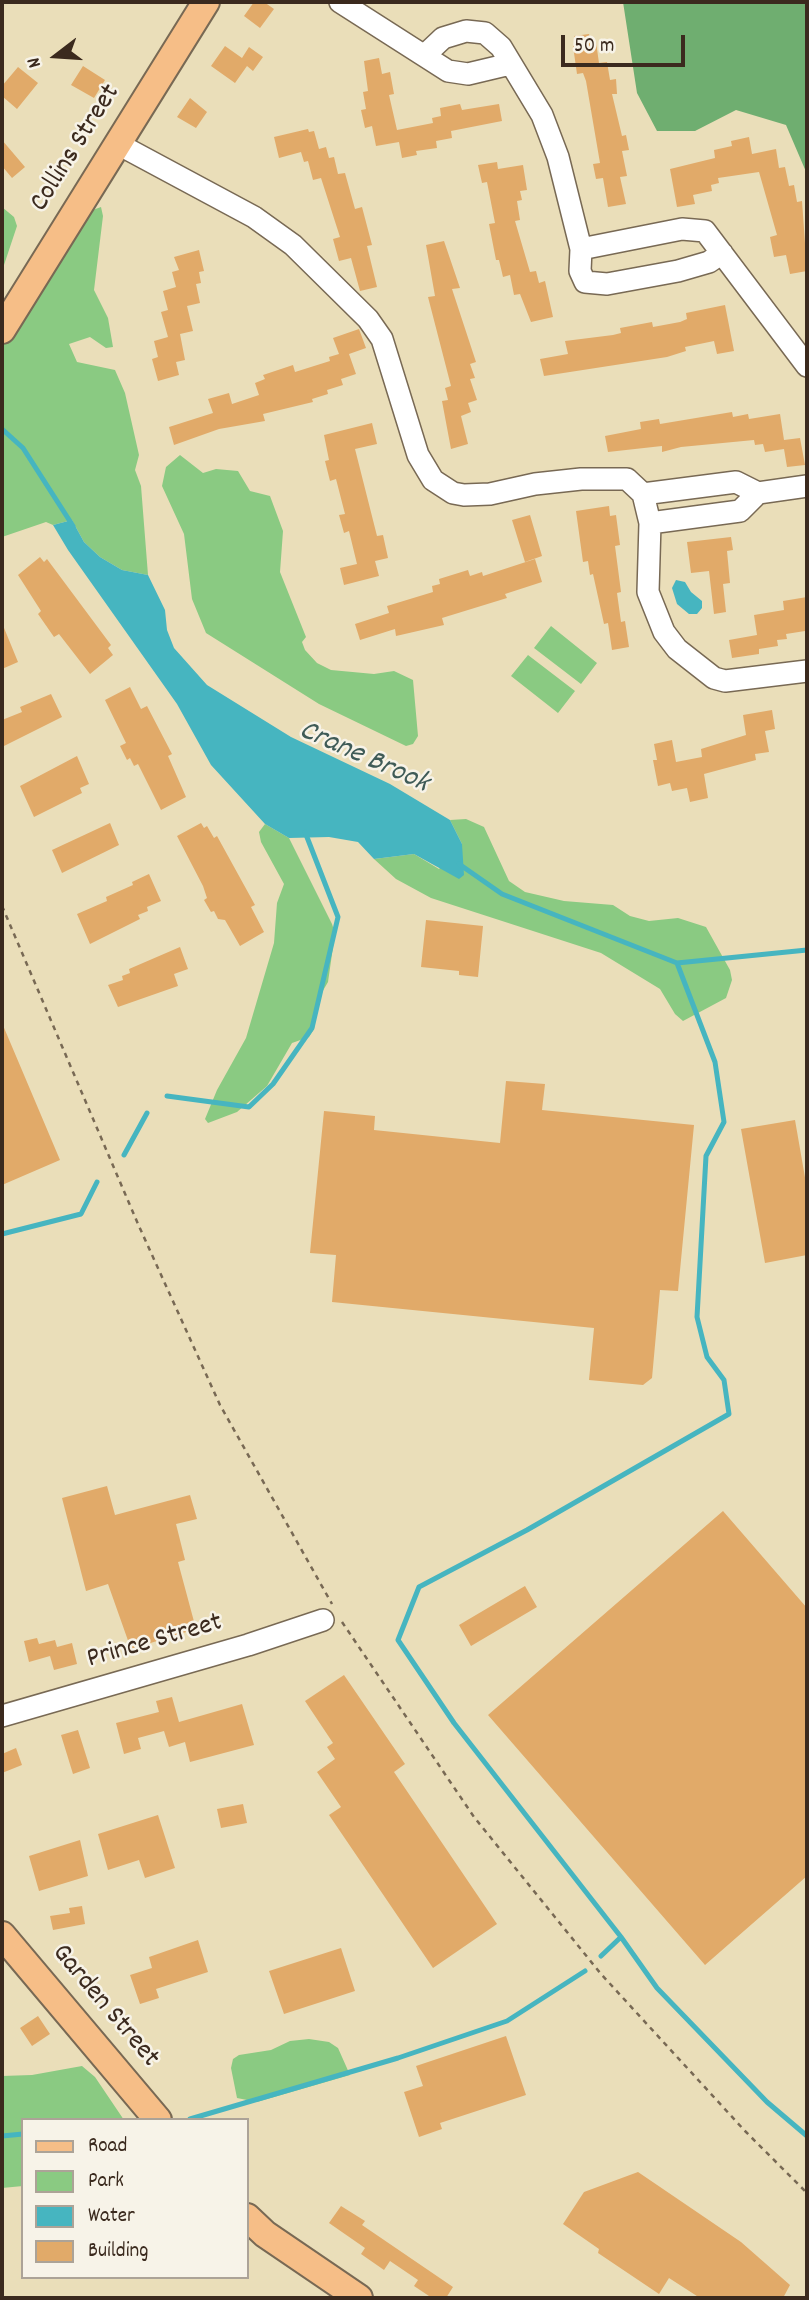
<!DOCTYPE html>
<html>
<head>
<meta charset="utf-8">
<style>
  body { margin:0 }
  #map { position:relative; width:809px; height:2300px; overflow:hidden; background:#eadeb9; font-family:Dekko,sans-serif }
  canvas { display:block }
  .frame { position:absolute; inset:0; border:4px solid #3b2a1e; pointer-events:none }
  .legend { position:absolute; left:21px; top:2118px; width:228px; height:161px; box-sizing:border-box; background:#f7f3e8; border:2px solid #aca397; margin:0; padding:9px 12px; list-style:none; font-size:21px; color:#3b2a1e }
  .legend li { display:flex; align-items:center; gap:14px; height:35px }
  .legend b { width:35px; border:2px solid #aca397 }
  .north { position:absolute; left:21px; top:21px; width:70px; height:70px; -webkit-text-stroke:5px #f7f3e8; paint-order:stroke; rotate:253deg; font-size:19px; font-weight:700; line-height:28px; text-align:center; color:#3b2a1e }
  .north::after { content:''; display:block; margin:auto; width:24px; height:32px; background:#3b2a1e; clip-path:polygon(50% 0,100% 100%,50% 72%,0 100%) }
  .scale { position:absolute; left:561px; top:35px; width:124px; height:32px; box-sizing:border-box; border:4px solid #3b2a1e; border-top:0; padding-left:9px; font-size:21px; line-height:24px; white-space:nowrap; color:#3b2a1e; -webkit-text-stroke:5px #f7f3e8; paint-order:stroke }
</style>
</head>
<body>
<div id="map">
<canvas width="809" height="2300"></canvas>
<div class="frame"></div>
<ul class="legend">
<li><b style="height:9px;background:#f6be87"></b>Road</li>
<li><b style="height:19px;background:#8aca82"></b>Park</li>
<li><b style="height:19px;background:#46b5c0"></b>Water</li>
<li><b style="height:19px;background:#e1aa69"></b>Building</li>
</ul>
<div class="north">N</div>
<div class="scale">50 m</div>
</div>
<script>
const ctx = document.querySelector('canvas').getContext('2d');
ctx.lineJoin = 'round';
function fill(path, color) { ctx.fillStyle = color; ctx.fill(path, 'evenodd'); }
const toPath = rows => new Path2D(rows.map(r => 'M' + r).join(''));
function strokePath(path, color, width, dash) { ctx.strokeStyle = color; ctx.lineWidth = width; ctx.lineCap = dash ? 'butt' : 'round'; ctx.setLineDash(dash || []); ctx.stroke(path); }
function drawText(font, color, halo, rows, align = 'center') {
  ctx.font = font + ' Dekko,sans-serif'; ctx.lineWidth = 5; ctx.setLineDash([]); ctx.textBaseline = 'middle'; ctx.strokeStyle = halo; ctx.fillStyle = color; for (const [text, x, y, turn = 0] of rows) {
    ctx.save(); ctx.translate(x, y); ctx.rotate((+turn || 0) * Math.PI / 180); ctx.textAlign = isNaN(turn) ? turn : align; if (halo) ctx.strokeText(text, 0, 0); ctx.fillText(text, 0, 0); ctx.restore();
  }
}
fill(toPath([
  [2,207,14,217,17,226,2,271],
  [101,207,103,216,94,290,108,318,113,347,106,348,90,337,69,344,77,362,115,370,125,393,139,455,135,470,141,486,148,575,122,570,100,557,84,542,72,520,53,525,46,522,2,537,2,336,76,216],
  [180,455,203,473,216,469,238,471,250,491,270,496,283,531,280,572,306,637,302,642,305,650,317,663,331,670,374,674,394,671,413,680,418,736,413,744,406,746,319,704,206,633,192,599,184,534,162,486,166,467],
  [551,626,597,663,581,684,534,648],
  [528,655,575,691,558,713,511,676],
  [466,819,484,827,509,881,525,892,564,901,613,905,630,916,649,921,678,918,706,927,730,970,732,980,726,998,683,1021,675,1014,660,989,601,953,431,898,396,879,374,859,414,854,439,869,462,844,450,820],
  [265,824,289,838,332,924,335,933,328,982,318,999,314,1029,309,1037,292,1043,267,1086,237,1112,208,1123,205,1119,217,1090,246,1038,274,943,277,903,284,884,261,842,259,832],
  [309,2039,329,2042,338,2048,350,2075,257,2102,237,2098,231,2068,233,2059,239,2055,271,2050,290,2041],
  [82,2066,95,2077,124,2120,23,2120,23,2186,2,2188,2,2076,32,2075]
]), '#8aca82');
fill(toPath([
  [623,2,807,2,807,174,786,125,736,110,695,131,657,131,637,93]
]), '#6fae70');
fill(toPath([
  [72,520,84,542,100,557,122,570,148,575,165,610,167,630,174,648,207,685,291,737,390,784,450,820,462,844,464,875,459,879,414,854,374,859,358,842,329,837,289,838,265,824,211,765,177,704,68,550,53,525],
  [676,580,685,582,691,592,702,601,702,608,697,614,689,614,677,604,672,588]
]), '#46b5c0');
strokePath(toPath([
  [2,429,23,448,73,526],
  [459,864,502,894,677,963,807,950],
  [677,963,715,1062,724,1122,706,1156,697,1317,707,1357,724,1380,729,1414,527,1530,419,1587,398,1640,454,1723,621,1937,657,1988,767,2102,807,2136],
  [167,1096,249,1107,273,1084,312,1028,338,917,305,832],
  [124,1155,147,1113],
  [2,1234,81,1214,97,1182],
  [601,1956,621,1937],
  [190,2119,398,2058,507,2021,585,1971],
  [2,2136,23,2134]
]), '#46b5c0', 5);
fill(toPath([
  [254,2,264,2,274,9,260,28,244,16],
  [589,34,591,43,596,42,599,63,607,62,610,80,616,79,617,94,612,94,622,136,626,135,629,150,622,151,627,176,620,177,626,204,608,207,603,178,596,179,593,164,600,163,586,81,583,73,577,74,573,46,576,45,574,36],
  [225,46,242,58,249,47,263,57,253,71,247,66,235,83,211,66],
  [379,58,382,74,390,72,394,94,389,95,397,130,433,123,432,118,441,116,440,108,460,104,462,110,499,104,502,121,451,131,452,138,436,141,437,148,416,151,417,155,402,158,399,142,376,146,372,126,365,128,361,110,366,109,363,92,368,91,364,61],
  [83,66,105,80,94,98,71,85],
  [18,67,38,83,17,109,2,96,2,86],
  [190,98,207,112,196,128,177,117],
  [308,129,309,132,314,131,319,149,326,147,329,158,334,157,338,174,345,173,355,209,362,207,372,245,367,246,377,287,360,291,351,258,339,261,333,239,340,237,321,178,313,180,308,161,304,162,301,152,279,158,274,137],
  [749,137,752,154,776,149,779,168,785,167,789,186,794,185,797,202,802,201,807,271,790,274,786,255,774,257,770,237,777,235,759,172,718,178,719,183,711,185,712,191,693,195,695,204,677,207,670,169,715,158,714,150,732,146,731,141],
  [2,140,25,167,12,178,2,166],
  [497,162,498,169,523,165,527,190,520,191,522,200,517,201,520,220,515,221,530,272,536,271,539,283,545,281,553,317,531,322,520,294,514,295,510,275,503,277,499,260,496,260,489,224,495,223,487,182,482,183,478,165],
  [444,241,460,288,452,289,476,362,470,364,475,378,470,379,477,400,468,403,471,412,461,416,468,444,451,449,442,401,448,400,445,388,451,386,428,297,435,296,426,245],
  [199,250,204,271,199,272,201,283,196,284,200,303,187,306,193,331,180,334,185,360,176,362,179,375,158,381,152,359,158,357,154,341,168,337,161,312,168,310,163,291,176,287,172,272,179,270,174,257],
  [725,305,734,351,717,354,714,341,685,347,686,351,667,357,544,376,540,359,568,354,565,341,613,335,621,333,620,328,652,322,653,327,680,322,687,319,686,313],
  [359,329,366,348,349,354,356,374,341,379,343,385,327,390,328,394,312,399,313,402,263,414,265,421,219,429,174,445,169,427,213,413,208,399,229,393,232,404,259,395,255,383,265,379,263,375,293,365,295,372,330,361,329,357,339,354,333,338],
  [732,412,733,417,748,414,749,419,780,414,784,440,800,438,805,465,787,467,784,449,765,452,763,444,755,445,754,440,681,447,662,452,662,446,608,452,605,436,641,429,640,422,659,419,660,424],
  [372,423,377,444,355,449,377,536,383,535,388,558,375,561,379,576,344,585,340,568,357,564,349,531,344,533,339,515,345,514,336,479,330,481,325,461,329,460,324,435],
  [609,506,610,516,616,515,620,545,615,546,621,592,617,593,621,622,625,621,629,647,612,650,608,623,604,624,593,574,590,575,588,561,583,562,576,511],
  [530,515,542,556,525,562,512,520],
  [731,537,733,550,727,551,730,583,723,584,726,612,714,614,709,571,691,573,687,542],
  [40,557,44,562,47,559,111,645,108,648,113,655,90,674,59,634,54,637,38,614,41,611,18,575],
  [535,559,542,582,505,594,507,598,442,618,444,625,396,636,395,629,360,640,355,624,389,613,387,606,433,592,432,586,440,584,439,579,468,570,470,576,482,572,483,576],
  [807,597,805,631,786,634,787,639,777,640,778,646,759,649,759,654,732,658,729,640,757,635,754,615,784,610,783,601],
  [2,623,18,662,2,669],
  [130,687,141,709,147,706,172,754,168,756,186,797,161,810,138,764,134,766,130,758,127,760,120,746,126,743,105,700],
  [51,694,62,717,2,747,2,720,22,712,20,707],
  [772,710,775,729,765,731,769,752,755,754,756,760,704,774,708,798,690,802,687,788,672,791,670,783,658,786,653,760,657,760,654,744,672,740,676,762,702,757,701,749,746,735,743,715],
  [77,756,89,784,80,788,82,793,34,817,20,786],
  [110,823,119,845,62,873,52,850],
  [201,823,204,828,207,826,214,838,217,836,255,905,251,907,264,932,240,946,225,920,218,919,214,911,211,912,204,900,207,898,203,886,177,836],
  [149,874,161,901,147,907,148,911,138,915,140,919,90,944,77,914,107,901,106,897,133,885,132,882],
  [426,920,483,926,478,977,459,975,459,971,421,967],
  [180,947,188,969,174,974,178,986,118,1007,108,985,123,980,122,976,130,973,129,969],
  [2,1023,60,1160,2,1185],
  [506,1081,545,1084,542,1110,694,1125,678,1291,660,1290,652,1378,643,1385,589,1380,594,1328,332,1302,336,1255,310,1253,324,1111,375,1116,374,1130,500,1143],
  [795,1120,807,1189,807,1255,765,1263,741,1129],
  [107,1486,115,1515,190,1495,197,1519,176,1524,185,1560,178,1562,196,1629,131,1649,108,1584,86,1591,62,1498],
  [723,1511,807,1608,807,1876,705,1965,488,1715],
  [525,1586,537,1607,471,1646,459,1625],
  [37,1638,39,1644,55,1640,57,1647,72,1643,77,1664,54,1670,50,1656,29,1662,24,1641],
  [344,1675,405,1764,394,1772,497,1924,433,1968,329,1815,341,1807,317,1772,335,1759,327,1747,333,1743,305,1701],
  [172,1697,179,1722,242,1704,254,1745,190,1762,185,1742,169,1747,164,1731,138,1738,141,1749,124,1754,116,1723,159,1712,156,1701],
  [78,1730,90,1768,73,1774,61,1735],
  [16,1748,22,1765,2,1773,2,1754],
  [243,1804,247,1823,221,1828,217,1809],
  [158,1815,175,1868,145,1878,139,1860,108,1870,98,1834],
  [80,1840,88,1876,39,1891,29,1856],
  [82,1906,85,1924,53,1930,50,1916,70,1913,69,1908],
  [198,1940,208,1972,156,1989,159,1998,140,2004,130,1975,152,1968,149,1957],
  [341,1948,355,1991,284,2014,269,1971],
  [38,2016,50,2034,32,2046,20,2028],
  [506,2036,526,2095,440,2123,442,2129,419,2137,404,2092,423,2086,416,2066],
  [638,2172,741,2242,790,2285,783,2298,700,2298,669,2278,659,2294,598,2253,599,2249,563,2224,584,2192],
  [341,2206,365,2221,362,2225,453,2287,446,2298,432,2298,414,2286,418,2280,390,2261,384,2270,361,2254,365,2248,329,2223]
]), '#e1aa69');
const minor = toPath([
  [340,2,448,71,468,74,510,64],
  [425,55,443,38,466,31,485,33,501,47,542,115,558,157,581,249,580,271,585,282,607,284,678,271,709,262,722,253],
  [118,144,254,217,293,245,368,319,382,339,418,455,433,480,453,493,464,495,490,494,535,484,581,479,627,479,643,494,650,523,648,592,664,632,677,649,714,678,725,681,807,671],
  [581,249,682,229,705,231,807,366],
  [758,493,807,486],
  [643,494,736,482,758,493,740,511,650,523],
  [2,1716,248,1645,323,1620]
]);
const major = toPath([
  [2,330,206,2],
  [2,1935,158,2120],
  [247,2217,265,2234,359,2298]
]);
strokePath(minor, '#786954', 24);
strokePath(major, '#786954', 30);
strokePath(toPath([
  [2,906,138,1224,220,1405,332,1604],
  [342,1622,474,1817,601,1974,745,2131,807,2193]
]), '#786954', 2.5, [5, 5]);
strokePath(minor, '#fff', 21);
strokePath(major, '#f6be87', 26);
drawText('28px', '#3b2a1e', '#f7f3e8', [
  ["Collins Street",77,149,-58],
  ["Prince Street",155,1643,-16],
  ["Garden Street",104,2007,50]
]);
drawText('italic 30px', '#3f5b57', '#f7f3e8', [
  ["Crane Brook",363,759,24]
]);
</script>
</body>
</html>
